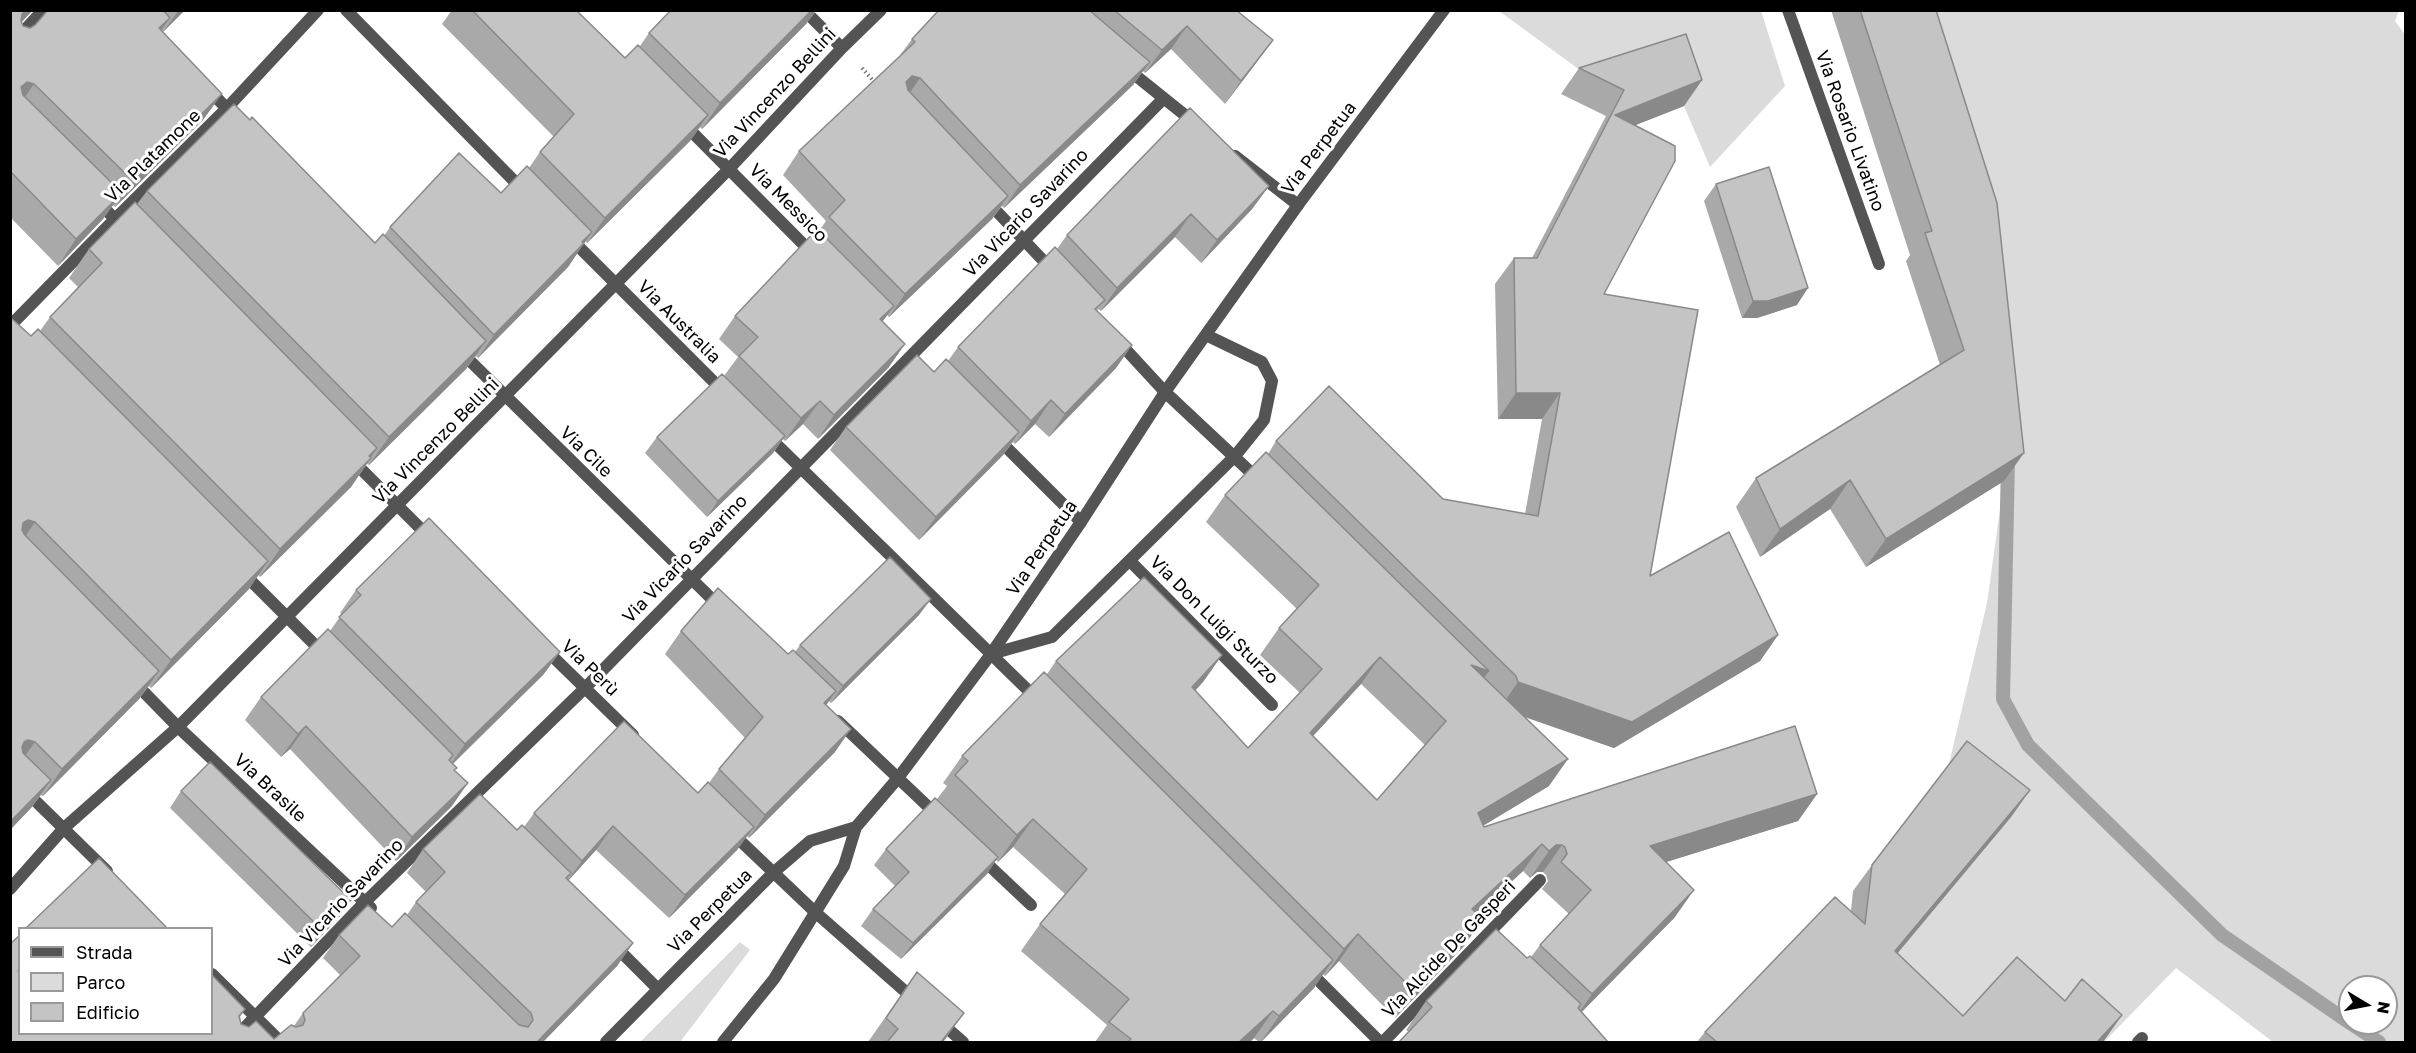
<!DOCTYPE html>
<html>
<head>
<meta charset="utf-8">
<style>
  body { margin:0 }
  #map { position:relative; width:2416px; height:1053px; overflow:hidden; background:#fff; font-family:"Golos Text",sans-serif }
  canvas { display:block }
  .frame { position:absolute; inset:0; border:12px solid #000; pointer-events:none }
  .legend { position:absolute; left:18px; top:927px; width:195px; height:108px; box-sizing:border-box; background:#fff; border:2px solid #999; margin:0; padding:8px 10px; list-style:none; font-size:18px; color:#000 }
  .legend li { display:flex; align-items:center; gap:12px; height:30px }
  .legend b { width:30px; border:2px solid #999 }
  .north { position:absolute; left:2338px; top:975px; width:60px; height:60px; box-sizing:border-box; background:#fff; border:2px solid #999; border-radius:50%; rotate:100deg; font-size:16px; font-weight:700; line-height:24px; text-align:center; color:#000 }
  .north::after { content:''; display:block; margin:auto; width:21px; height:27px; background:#000; clip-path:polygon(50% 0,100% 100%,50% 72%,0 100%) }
</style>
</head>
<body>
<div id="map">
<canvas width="2416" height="1053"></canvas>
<div class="frame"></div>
<ul class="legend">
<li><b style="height:8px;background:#545454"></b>Strada</li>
<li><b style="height:16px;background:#dbdbdb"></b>Parco</li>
<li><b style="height:16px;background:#c4c4c4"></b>Edificio</li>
</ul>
<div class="north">N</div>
</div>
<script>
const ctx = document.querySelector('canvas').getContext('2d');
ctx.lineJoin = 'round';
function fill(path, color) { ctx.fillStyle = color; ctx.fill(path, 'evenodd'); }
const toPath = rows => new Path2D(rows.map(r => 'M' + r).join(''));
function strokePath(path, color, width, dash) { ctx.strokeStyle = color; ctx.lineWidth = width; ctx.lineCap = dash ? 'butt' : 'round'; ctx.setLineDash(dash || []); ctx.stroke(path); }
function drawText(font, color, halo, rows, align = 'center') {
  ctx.font = font + ' "Golos Text",sans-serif'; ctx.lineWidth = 6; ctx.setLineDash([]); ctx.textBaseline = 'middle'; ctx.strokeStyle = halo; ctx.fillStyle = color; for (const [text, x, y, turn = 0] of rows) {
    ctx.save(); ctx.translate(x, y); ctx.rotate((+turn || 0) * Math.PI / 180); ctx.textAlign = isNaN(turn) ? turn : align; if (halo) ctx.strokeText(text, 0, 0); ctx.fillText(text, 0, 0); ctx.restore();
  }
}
fill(toPath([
  [1499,11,1761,11,1785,86,1710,167,1684,106,1668,60,1584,73],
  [1907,11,2399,11,2395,21,2406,36,2405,1042,2273,1042,2176,968,2104,1042,1944,1042,1895,955,1948,768,1987,603,2004,481],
  [2350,987,2386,987,2386,1023,2350,1023],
  [740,942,750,950,680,1042,640,1042]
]), '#dbdbdb');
strokePath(toPath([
  [2008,460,2003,699,2028,745,2222,935,2350,1023],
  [2350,1023,2379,1042]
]), '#a2a2a2', 14);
strokePath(toPath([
  [862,68,877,85]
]), '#767676', 4, [1.5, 3]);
strokePath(toPath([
  [346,10,524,191],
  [804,10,842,48],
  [1788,10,1879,264],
  [10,46,43,10],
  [1125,67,1196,124],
  [207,88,239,121],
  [685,125,814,255],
  [1235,156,1298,205],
  [97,201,127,231],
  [987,201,1054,272],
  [570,238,725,393],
  [10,326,115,219,227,108,318,10],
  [1117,340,1165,392,1260,481],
  [461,352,720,607],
  [767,435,1038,700],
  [996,437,1081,522],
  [352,460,431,539],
  [1130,561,1272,705],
  [242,572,325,655],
  [545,649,633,735],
  [991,654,1052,637,1235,456,1264,420,1272,381,1262,362,1206,335],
  [134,682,178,727,371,908],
  [838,721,939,817],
  [10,776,107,871],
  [731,832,815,912,915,1000],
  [979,856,1031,905],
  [10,889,64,828,178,727,729,169,842,48,881,10],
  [615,946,658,989],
  [1309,971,1380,1042],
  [212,974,281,1042],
  [939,1021,963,1042],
  [231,1042,365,902,585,688,1163,99],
  [1383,1042,1540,880],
  [2138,1042,2142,1038]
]), '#545454', 12);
strokePath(toPath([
  [606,1042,773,873,810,841,856,827,898,778,991,654,1081,522,1165,392,1298,205,1444,10],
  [723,1042,774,979,844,866,856,827]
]), '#545454', 12);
fill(toPath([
  [10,10,33,10,21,23,23,26,30,28,35,25,48,10,185,10,163,32,203,120,115,207,113,205,103,219,58,266,10,217],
  [452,10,576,10,625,58,640,46,649,33,671,10,820,10,818,12,816,11,806,24,702,129,700,127,690,141,587,243,585,241,568,267,478,358,476,356,466,369,369,465,367,464,351,487,260,577,258,575,249,589,151,688,149,686,139,699,43,796,41,795,31,808,10,830,10,317,31,336,40,331,50,317,78,287,69,278,89,249,137,204,147,191,250,120,375,243,384,236,390,227,501,193,529,168,540,152,554,137,442,24],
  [939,10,1236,10,1256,63,1225,104,1171,49,1145,73,1143,71,1133,85,1004,208,1002,206,992,219,889,317,887,315,882,322,889,367,818,439,803,424,785,441,783,439,773,453,707,517,645,453,657,437,724,376,738,357,719,339,735,316,819,231,826,221,783,175,799,151,898,58,912,39],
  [1831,10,1936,10,2004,481,1866,567,1830,509,1760,557,1736,507,1756,478,1940,365,1906,261,1910,255],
  [1579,68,1702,80,1684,106,1635,125,1604,294,1650,576,1778,635,1760,661,1614,748,1524,717,1549,786,1483,826,1484,827,1817,794,1798,821,1666,862,1675,917,1581,1012,1409,1032,1406,1030,1426,1001,1531,957,1540,945,1569,914,1542,889,1548,881,1546,875,1543,872,1537,872,1530,878,1523,871,1477,914,1464,946,1395,1018,1339,961,1325,976,1323,974,1314,988,1261,1042,1259,1042,1254,1038,1250,1042,1095,1042,1107,1025,1021,951,1040,924,1065,894,1013,847,998,862,996,860,987,874,901,959,861,926,873,909,895,886,874,865,886,849,937,799,947,786,943,783,962,756,1047,674,1056,661,1222,655,1203,682,1195,691,1248,748,1300,693,1260,655,1279,628,1297,609,1206,522,1225,495,1268,454,1276,441,1443,499,1525,514,1542,419,1498,419,1495,284,1514,258,1532,258,1606,116,1561,94],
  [1361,684,1425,745,1377,800,1313,736],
  [1716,184,1797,305,1757,318,1742,318,1704,201],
  [1269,186,1252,209,1201,263,1175,237,1101,311,1098,309,1097,311,1132,345,1116,368,1049,437,1035,424,1015,444,1013,442,1003,455,919,540,830,450,846,427,934,372,948,361,958,347,1057,249,1067,235],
  [356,590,560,652,543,675,453,764,455,770,452,806,396,861,290,749,281,757,245,720,261,697,330,631,342,614,340,613],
  [919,615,831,703,829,701,826,705,835,752,749,838,747,836,737,850,669,918,596,850,568,881,633,943,617,966,543,1042,10,1042,20,1034,245,1009,240,1017,241,1024,274,1039,294,1026,303,1013,340,975,323,958,339,935,392,927,407,915,416,902,426,892,407,873,423,849,517,830,524,827,534,813,698,793,709,783,719,769,745,738,665,654,681,631,788,654,795,652,800,645],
  [2030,790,2011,817,1897,953,1963,1016,2065,1001,2122,1015,2103,1042,1697,1042,1705,1032,1851,911,1853,891,1872,865],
  [181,791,340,916,311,947,170,808],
  [917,972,943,1042,868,1042]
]), '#a9a9a9');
fill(toPath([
  [26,10,33,10,10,34,22,14],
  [179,10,185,10,163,32],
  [812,10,816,10,806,24,702,129,720,103],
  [170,18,151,44,159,28],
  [1187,26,1171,49,1145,73,1162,50],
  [1273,40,1256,63,1225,104,1241,81],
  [1150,62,1133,85,1004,208,1020,185],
  [912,76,920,78,904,101,906,82],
  [1702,80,1684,106,1598,140,1615,115],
  [27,82,34,84,16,110,21,87],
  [222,94,203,120,115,207,133,181],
  [708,115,690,141,587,243,605,218],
  [1269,186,1252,209,1201,263,1217,240],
  [122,193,103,219,58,266,76,239],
  [1008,196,992,219,889,317,905,294],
  [1191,214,1175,237,1101,311,1117,288],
  [592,232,568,267,478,358,494,335],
  [1808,288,1797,305,1757,318,1742,318,1753,301],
  [894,306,877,329,880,319],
  [486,341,466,369,369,465,389,437],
  [905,344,889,367,818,439,834,415],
  [1132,345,1116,368,1049,437,1065,414],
  [1516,393,1560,393,1542,419,1498,419],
  [1051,400,1035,424,1015,444,1031,421],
  [820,401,803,424,785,441,801,418],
  [1019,432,1003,455,919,540,936,517],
  [785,436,773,453,707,517,718,501],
  [377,448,351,487,260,577,280,549],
  [2024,453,2004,481,1866,567,1886,539],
  [1850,480,1830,509,1760,557,1780,529],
  [28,520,35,522,16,550,23,523],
  [268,561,249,589,151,688,171,660],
  [931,599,919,615,831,703,843,686],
  [1778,635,1760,661,1614,748,1500,708,1518,682],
  [560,652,543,675,449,767,465,744],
  [1222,655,1203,682,1173,714,1192,687],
  [1380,657,1361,684,1291,760,1310,733],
  [1471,665,1489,671,1470,698],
  [159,671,139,699,43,796,62,769],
  [836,691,820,714,824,703],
  [306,726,290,749,281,757,298,734],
  [851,729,835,752,749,838,765,815],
  [28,740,35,742,15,770,10,769,24,742],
  [1568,759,1549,786,1459,840,1478,813],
  [51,780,31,808,10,830,10,822],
  [468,783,452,806,396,861,412,837],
  [2030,790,2011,817,1877,978,1895,951],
  [1817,794,1798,821,1631,873,1650,846],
  [1033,819,1013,847,998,862,1017,835],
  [613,826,596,850,565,884,582,861],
  [754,827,737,850,669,918,685,895],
  [1542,844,1523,871,1453,936,1472,909],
  [1556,845,1562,845,1543,872,1537,872,1530,878,1549,851],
  [998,857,987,874,901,959,913,943],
  [1694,890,1675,917,1573,1021,1592,994],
  [351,900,340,916,311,947,322,930],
  [1483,919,1464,946,1395,1018,1414,991],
  [1358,934,1339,961,1325,976,1344,949],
  [633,943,617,966,543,1042,537,1042],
  [1333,960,1314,988,1261,1042,1279,1016],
  [1273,1011,1254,1038,1250,1042,1239,1042],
  [964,1013,944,1041,941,1042],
  [2122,1015,2103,1042,2097,1042]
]), '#898989');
const building = toPath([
  [10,10,26,10,22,14,21,21,23,26,30,28,35,25,48,10,163,10,170,18,159,28,222,94,133,181,34,84,27,82,21,87,23,95,122,193,76,239,10,171,10,10],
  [472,10,576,10,625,58,638,45,708,115,605,218,540,152,574,114,472,10],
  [671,10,812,10,720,103,649,33,671,10],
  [939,10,1089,10,1150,62,1020,185,920,78,912,76,906,82,908,90,1008,196,905,294,829,217,845,200,799,151,915,42,912,39,939,10],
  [1114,10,1236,10,1273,40,1241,81,1187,26,1162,50,1114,10],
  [1860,10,1936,10,1997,203,2024,453,1886,539,1850,480,1780,529,1756,478,1964,350,1925,233,1932,231,1860,10],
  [1686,34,1702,80,1615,115,1675,146,1675,161,1604,294,1698,310,1650,576,1729,532,1778,635,1632,722,1518,682,1516,676,1276,441,1329,386,1443,499,1538,516,1560,393,1516,393,1514,258,1537,258,1624,90,1579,68,1686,34],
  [234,104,250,120,252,117,375,243,383,234,486,341,389,437,147,191,234,104],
  [1190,108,1269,186,1217,240,1191,214,1117,288,1067,235,1190,108],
  [459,153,501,193,527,166,592,232,582,242,584,243,494,335,390,227,459,153],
  [1769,167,1808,288,1768,301,1753,301,1716,184,1769,167],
  [135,202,377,448,369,456,371,458,280,549,50,317,102,263,89,249,135,202],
  [817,229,894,306,880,319,905,344,834,415,820,401,801,418,739,356,758,337,735,316,817,229],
  [1055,247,1105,300,1095,309,1132,345,1065,414,1051,400,1031,421,958,347,1055,247],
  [10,317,31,336,38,329,268,561,171,660,35,522,28,520,23,523,22,530,24,534,159,671,62,769,35,742,28,740,24,742,22,747,23,753,51,780,10,822,10,317],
  [917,355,934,372,946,359,1019,432,936,517,846,427,917,355],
  [722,374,785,436,718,501,657,437,722,374],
  [1266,452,1489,671,1471,665,1568,759,1478,813,1484,827,1795,726,1817,794,1650,846,1694,890,1592,994,1540,945,1591,890,1561,862,1567,854,1565,847,1562,845,1556,845,1549,851,1542,844,1472,909,1483,919,1414,991,1358,934,1344,949,1056,661,1144,577,1222,655,1192,687,1248,748,1322,669,1279,628,1319,585,1225,495,1266,452],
  [1380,657,1446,721,1377,800,1310,733,1380,657],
  [429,518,560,652,465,744,339,617,361,595,356,590,429,518],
  [890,557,931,599,843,686,800,645,890,557],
  [718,588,788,654,793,650,836,691,824,703,851,729,765,815,719,769,763,717,681,631,718,588],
  [328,629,453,755,449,760,457,768,454,770,468,783,412,837,306,726,298,734,261,697,328,629],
  [1044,672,1333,960,1279,1016,1273,1011,1239,1042,1128,1042,1131,1039,1109,1022,1129,999,1040,924,1087,869,1033,819,1017,835,955,775,968,761,962,756,1044,672],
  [624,721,698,793,708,782,754,827,685,895,613,826,582,861,534,813,624,721],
  [1967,741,2030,790,1895,951,1963,1016,2017,957,2065,1001,2082,979,2122,1015,2097,1042,1717,1042,1705,1032,1835,897,1865,924,1872,865,1967,741],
  [210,762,351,900,322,930,181,791,210,762],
  [480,794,517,830,522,825,571,873,566,878,633,943,537,1042,10,1042,10,944,20,935,20,969,18,971,20,975,20,1034,212,1034,212,975,245,1009,239,1016,241,1024,249,1027,256,1021,274,1039,291,1025,296,1027,303,1025,305,1020,303,1013,360,956,339,935,368,905,392,927,405,913,519,1025,528,1027,533,1020,531,1013,416,902,445,872,423,849,480,794],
  [935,798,998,857,913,943,873,909,909,872,886,849,935,798],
  [99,858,167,928,26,928,99,858],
  [1496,929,1527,958,1530,956,1581,1004,1578,1008,1608,1042,1399,1042,1432,1007,1426,1001,1496,929],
  [917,972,964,1013,941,1042,887,1042,898,1029,886,1018,917,972]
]);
fill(building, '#c4c4c4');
strokePath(building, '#898989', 1.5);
drawText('18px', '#000', '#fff', [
  ["Via Vincenzo Bellini",775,93,-47],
  ["Via Rosario Livatino",1850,131,70],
  ["Via Perpetua",1319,148,-53],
  ["Via Platamone",153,156,-44],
  ["Via Messico",788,203,45],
  ["Via Vicario Savarino",1026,213,-46],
  ["Via Australia",679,322,45],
  ["Via Vincenzo Bellini",436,441,-45],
  ["Via Cile",586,452,44],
  ["Via Perpetua",1042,548,-56],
  ["Via Vicario Savarino",685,559,-46],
  ["Via Don Luigi Sturzo",1214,620,45],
  ["Via Perù",590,668,44],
  ["Via Brasile",270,788,43],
  ["Via Vicario Savarino",341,903,-46],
  ["Via Perpetua",710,911,-45],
  ["Via Alcide De Gasperi",1449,949,-46]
]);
</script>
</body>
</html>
